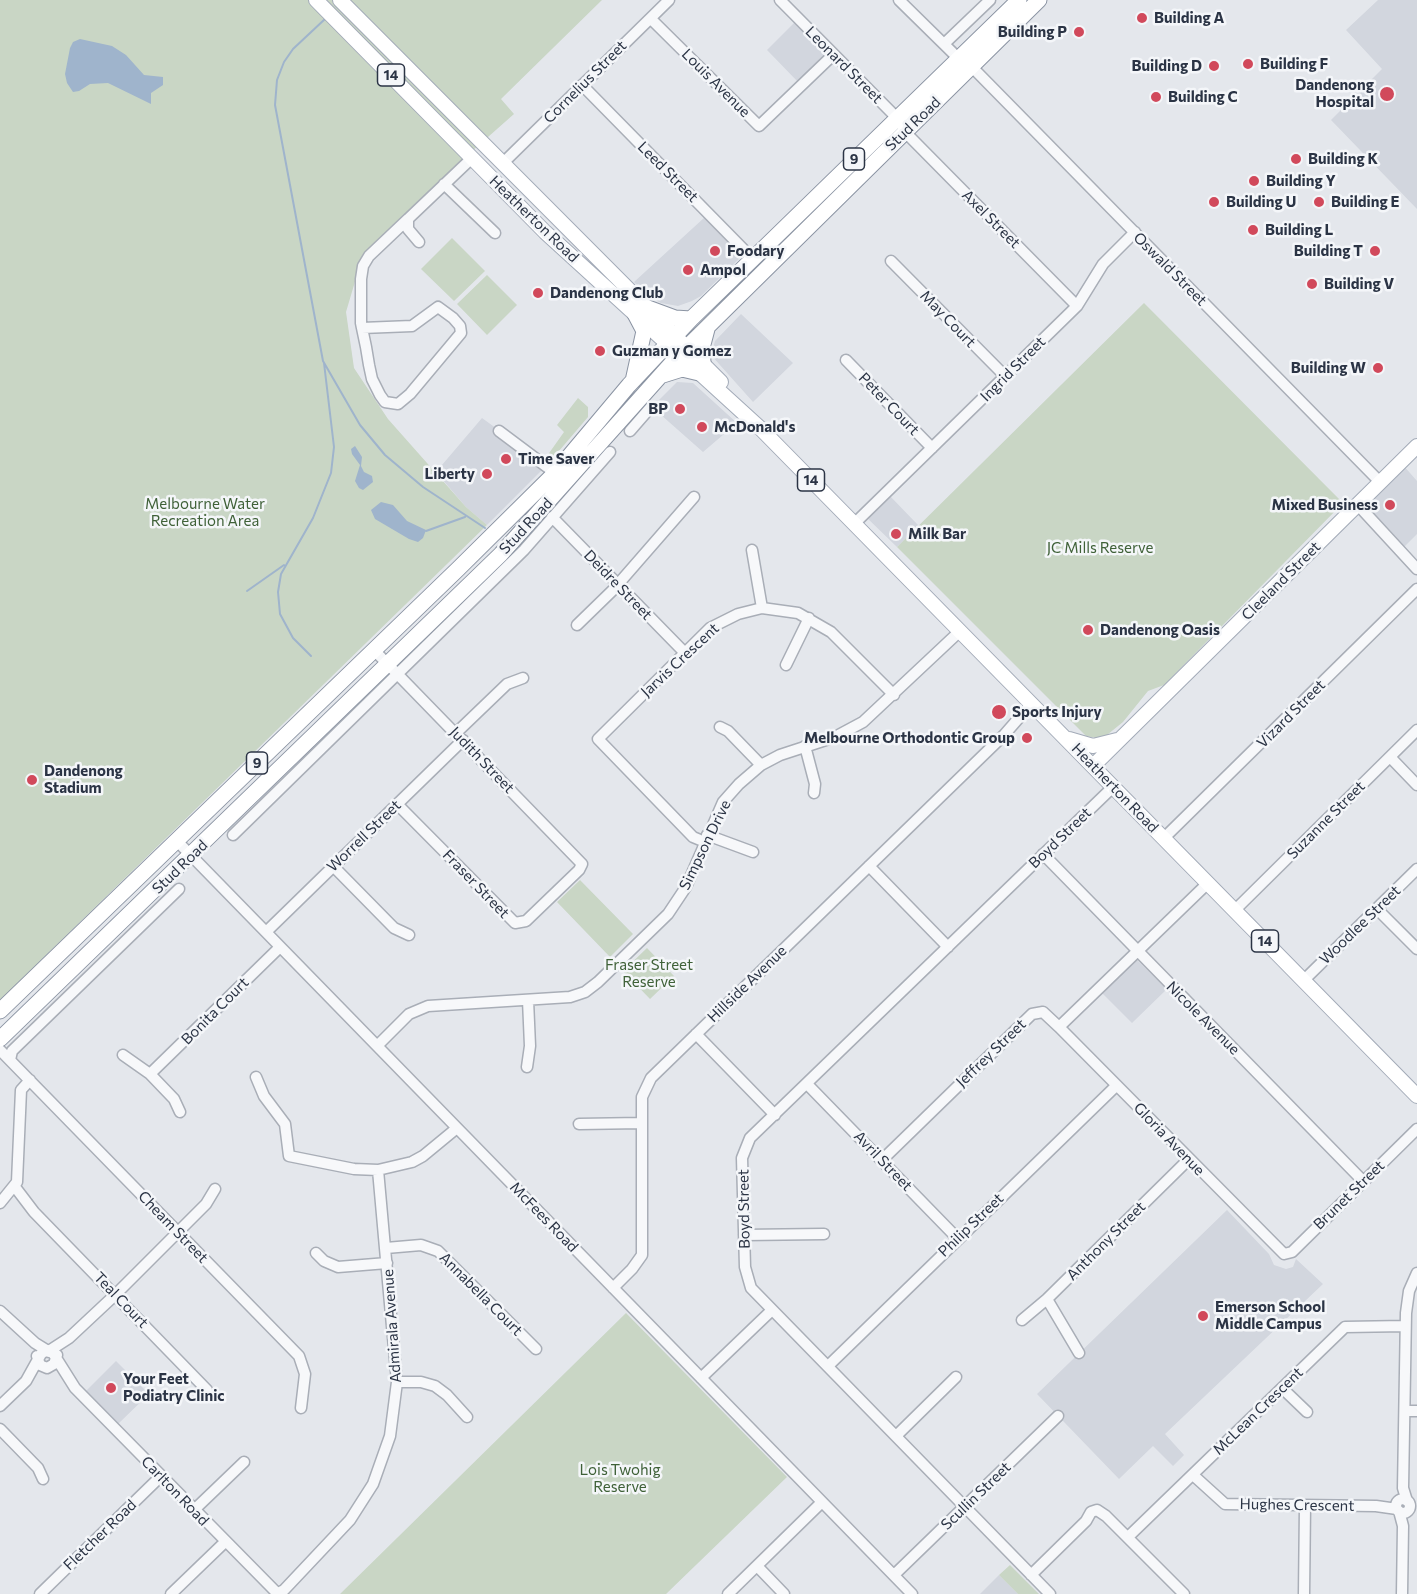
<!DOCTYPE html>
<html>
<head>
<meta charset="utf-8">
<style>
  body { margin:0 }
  canvas { display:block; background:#e4e7ec }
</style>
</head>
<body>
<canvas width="1417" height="1594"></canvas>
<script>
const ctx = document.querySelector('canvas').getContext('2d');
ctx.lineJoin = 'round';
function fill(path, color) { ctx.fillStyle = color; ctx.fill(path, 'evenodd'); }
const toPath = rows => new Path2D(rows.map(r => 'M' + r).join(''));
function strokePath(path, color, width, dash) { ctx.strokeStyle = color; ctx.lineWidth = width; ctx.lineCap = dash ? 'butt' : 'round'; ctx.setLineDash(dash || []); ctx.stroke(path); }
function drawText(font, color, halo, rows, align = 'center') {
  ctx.font = font + ' Commissioner,sans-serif'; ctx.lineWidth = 5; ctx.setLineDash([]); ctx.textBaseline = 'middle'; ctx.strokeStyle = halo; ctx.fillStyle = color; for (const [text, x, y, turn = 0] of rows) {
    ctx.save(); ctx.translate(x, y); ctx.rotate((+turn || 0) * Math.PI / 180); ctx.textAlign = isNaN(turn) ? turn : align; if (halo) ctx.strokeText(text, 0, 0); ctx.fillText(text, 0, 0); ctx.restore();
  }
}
fill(toPath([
  [1378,0,1417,0,1417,209,1331,120,1382,69,1346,30],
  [796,21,826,55,799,83,767,50],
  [705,217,741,257,701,296,692,301,678,306,661,303,648,296,634,282],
  [741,314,793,363,753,402,711,355,715,341],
  [677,382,693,383,737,423,703,452,652,407],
  [482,418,547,465,487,525,466,507,436,472],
  [1403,465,1417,481,1417,534,1403,548,1363,508],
  [888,494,919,526,897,547,865,516],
  [1137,960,1167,989,1132,1023,1101,992],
  [1227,1210,1269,1254,1274,1265,1286,1269,1293,1267,1296,1259,1323,1284,1165,1434,1184,1455,1173,1466,1153,1446,1119,1479,1037,1394],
  [116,1361,149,1394,118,1424,86,1391],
  [999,1575,1018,1594,980,1594]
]), '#d2d6de');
fill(toPath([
  [0,0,602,0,501,99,514,114,453,168,362,258,346,312,354,368,388,419,466,507,487,525,0,1000],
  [452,238,485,271,454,301,421,269],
  [487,275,517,305,487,335,457,304],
  [1144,303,1343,503,1164,685,1148,691,1123,722,1102,739,1086,736,897,547],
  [578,398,588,407,588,417,553,458,547,456,564,432,557,425],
  [580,880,633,934,610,957,557,902],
  [647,948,674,976,650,999,623,971],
  [626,1313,787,1477,666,1594,340,1594],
  [1010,1565,1039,1594,1018,1594,999,1575]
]), '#c9d6c5');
fill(toPath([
  [80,39,112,46,126,55,144,75,163,77,163,85,151,93,151,104,108,83,90,84,79,91,73,92,67,83,65,74,70,48,73,42],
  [355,446,362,457,361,466,364,472,372,476,373,482,363,490,359,488,355,481,360,465,352,454,351,449],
  [381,502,393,505,407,521,426,530,423,538,418,542,409,539,375,519,371,510]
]), '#9fb4cc');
strokePath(toPath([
  [325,19,293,49,284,62,277,80,275,105,323,361,360,425,385,455,423,487,485,528],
  [426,531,465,517],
  [247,591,284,565],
  [311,656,293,638,280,614,278,592,281,574,313,518,331,473,334,447,324,363]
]), '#9fb4cc', 2);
const minor = toPath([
  [780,0,896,117,910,137,1077,306],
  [899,0,958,58],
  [651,19,759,126,833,55],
  [944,44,990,0],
  [972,67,1380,482],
  [582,85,753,259],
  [502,164,669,0],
  [444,184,495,233],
  [419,242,408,229,408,219,472,158],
  [891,261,1005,376],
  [362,328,412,326,438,307,453,318,460,326,461,333,410,394,398,404,385,402,380,395,372,379,369,365,366,347,362,328,361,323,361,279,363,266,369,256,408,219],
  [846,360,932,448],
  [499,431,555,473],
  [630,431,650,408],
  [1358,505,1417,569],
  [552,517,685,653],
  [855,523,1077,306,1103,264,1135,232],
  [752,550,762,608],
  [577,625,613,590,694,497],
  [374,650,582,864],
  [786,665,809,618],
  [720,727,728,731,761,765],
  [456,733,507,684,523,678],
  [805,746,815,784,814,793],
  [1390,757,1417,785],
  [397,804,515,923,526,921,579,870,582,864],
  [233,835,524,550,610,452],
  [707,835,753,852],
  [1164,838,1417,589],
  [177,841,912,1594],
  [705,842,693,837,598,739,710,628,738,614,762,608,798,613,831,632,894,695],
  [1043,854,1363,1181],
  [333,866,394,928,409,935],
  [869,866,948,947],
  [1377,909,1417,949],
  [1235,910,1417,730],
  [266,932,463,740],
  [1303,981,1417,869],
  [1059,1027,1284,1254,1292,1252,1417,1129],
  [696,1034,775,1115],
  [377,1046,409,1014,428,1006,570,997,585,992,598,982,668,914,686,887,723,802,739,784,761,765,780,755,835,737,863,722,960,631],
  [0,1050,299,1356,305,1374,301,1408],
  [123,1055,150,1074,174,1099,180,1112],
  [10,1060,12,1051,179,889],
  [527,1067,530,1046,528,1000],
  [150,1074,280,947],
  [256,1077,264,1096,285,1124,289,1156,354,1169,378,1170,412,1162,423,1156,457,1128],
  [807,1084,958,1239],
  [579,1124,641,1123],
  [882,1160,1032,1014,1043,1012,1059,1027,1208,883],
  [15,1187,34,1212,207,1390],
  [0,1203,17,1182,21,1090,30,1080],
  [744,1235,824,1234],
  [386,1248,421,1245,438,1251,536,1349],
  [316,1253,324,1261,338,1267,387,1263],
  [613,1288,632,1269,642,1255,642,1097,651,1078,1004,735,1032,703],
  [1047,1299,1079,1353],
  [0,1311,35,1343,48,1351,52,1349,69,1338,115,1295,206,1204,215,1189],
  [1022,1320,1047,1299,1188,1160],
  [37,1356,40,1365,47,1368,54,1364,57,1355],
  [828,1366,1116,1086],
  [701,1378,772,1310],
  [397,1382,421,1382,435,1386,447,1395,467,1417],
  [1282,1388,1307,1412],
  [0,1406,26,1381,41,1354,45,1351,53,1353,75,1388,277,1593],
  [1405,1411,1417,1411],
  [0,1429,38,1468,43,1479],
  [896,1436,956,1377],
  [1193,1475,1225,1504,1376,1506,1397,1509],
  '1396 1506a7 7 0 1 1 14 0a7 7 0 1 1-14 0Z',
  [1407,1501,1403,1488,1406,1313,1409,1291,1417,1273],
  [194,1510,244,1462],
  [1399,1511,1403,1526,1402,1594],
  [1128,1537,1345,1327,1405,1326],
  [757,1566,784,1594],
  [894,1575,1058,1416],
  [1031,1575,1086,1521,1091,1512,1097,1510,1106,1516,1184,1594],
  [40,1594,161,1476],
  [171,1594,225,1542],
  [276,1594,284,1590,350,1520,373,1484,390,1436,397,1382,378,1170],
  [728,1594,822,1502],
  [1050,1594,751,1288,745,1267,742,1158,750,1138,1114,786],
  [1304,1594,1305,1506]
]);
const major = toPath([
  [316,0,545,232,761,429,1417,1096],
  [340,0,721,382],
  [1069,739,1093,746,1117,740],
  [1094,765,1417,446]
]);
const highway = toPath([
  [648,308,675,318,691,319],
  [703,362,702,348,707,329],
  [663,375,682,369,699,373],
  [633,381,644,331,635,314],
  [0,1011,458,569,555,473,629,385,691,319,1019,0],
  [0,1039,501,554,679,355,1039,0]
]);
strokePath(minor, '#a9aeb7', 13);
strokePath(major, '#a3abb8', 16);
strokePath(highway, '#8b94a3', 17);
strokePath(minor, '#f7f8fa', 10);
strokePath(major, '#fff', 14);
strokePath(highway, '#fff', 15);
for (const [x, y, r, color] of [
  [1142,18,6,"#d1495b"],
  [1079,32,6,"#d1495b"],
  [1248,64,6,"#d1495b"],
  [1214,66,6,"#d1495b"],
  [1387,94,8,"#d1495b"],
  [1156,97,6,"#d1495b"],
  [1296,159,6,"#d1495b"],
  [1254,181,6,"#d1495b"],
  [1214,202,6,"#d1495b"],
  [1319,202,6,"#d1495b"],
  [1253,230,6,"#d1495b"],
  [715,251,6,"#d1495b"],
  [1375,251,6,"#d1495b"],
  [688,270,6,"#d1495b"],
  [1312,284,6,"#d1495b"],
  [538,293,6,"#d1495b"],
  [600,351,6,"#d1495b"],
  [1378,368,6,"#d1495b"],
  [680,409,6,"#d1495b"],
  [702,427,6,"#d1495b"],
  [506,459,6,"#d1495b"],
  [487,474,6,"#d1495b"],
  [1390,505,6,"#d1495b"],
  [896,534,6,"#d1495b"],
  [1088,630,6,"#d1495b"],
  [999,712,8,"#d1495b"],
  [1027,738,6,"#d1495b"],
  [32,780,6,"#d1495b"],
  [1203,1316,6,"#d1495b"],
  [111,1388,6,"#d1495b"]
]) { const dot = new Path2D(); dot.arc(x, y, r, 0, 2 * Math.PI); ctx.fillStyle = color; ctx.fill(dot); strokePath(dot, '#f4f6f9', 2); }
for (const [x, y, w] of [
  [391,75,27],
  [854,159,21],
  [811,480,27],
  [257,763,21],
  [1265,941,27]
]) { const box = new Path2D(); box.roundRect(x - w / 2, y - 11, w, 22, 4.5); ctx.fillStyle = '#f4f6f9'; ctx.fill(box); strokePath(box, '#2b3445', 1.5); }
drawText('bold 14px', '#2b3445', null, [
  ["14",391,75],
  ["9",854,159],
  ["14",811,480],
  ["9",257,763],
  ["14",1265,941]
]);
drawText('bold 15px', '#2b3445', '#f4f6f9', [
  ["Building A",1154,18],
  ["Building P",1067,32,"right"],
  ["Building F",1260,64],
  ["Building D",1202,66,"right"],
  ["Dandenong",1374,85,"right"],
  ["Hospital",1374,102,"right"],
  ["Building C",1168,97],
  ["Building K",1308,159],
  ["Building Y",1266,181],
  ["Building U",1226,202],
  ["Building E",1331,202],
  ["Building L",1265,230],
  ["Foodary",727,251],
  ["Building T",1363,251,"right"],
  ["Ampol",700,270],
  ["Building V",1324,284],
  ["Dandenong Club",550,293],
  ["Guzman y Gomez",612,351],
  ["Building W",1366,368,"right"],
  ["BP",668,409,"right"],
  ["McDonald's",714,427],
  ["Time Saver",518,459],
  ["Liberty",475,474,"right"],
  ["Mixed Business",1378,505,"right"],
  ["Milk Bar",908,534],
  ["Dandenong Oasis",1100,630],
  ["Sports Injury",1012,712],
  ["Melbourne Orthodontic Group",1015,738,"right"],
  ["Dandenong",44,771],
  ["Stadium",44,788],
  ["Emerson School",1215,1307],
  ["Middle Campus",1215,1324],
  ["Your Feet",123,1379],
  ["Podiatry Clinic",123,1396]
], 'left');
drawText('15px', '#2b3445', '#f4f6f9', [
  ["Leonard Street",844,65,45],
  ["Cornelius Street",585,82,-45],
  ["Louis Avenue",716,83,45],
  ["Stud Road",913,124,-44],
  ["Leed Street",668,172,45],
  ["Heatherton Road",534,219,44],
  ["Axel Street",991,219,45],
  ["Oswald Street",1170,269,45],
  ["May Court",948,319,46],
  ["Ingrid Street",1013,369,-45],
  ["Peter Court",889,404,46],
  ["Stud Road",526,526,-47],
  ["Cleeland Street",1281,581,-45],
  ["Deidre Street",618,585,46],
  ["Jarvis Crescent",680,660,-43],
  ["Vizard Street",1291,714,-45],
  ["Judith Street",482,760,46],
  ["Heatherton Road",1115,788,46],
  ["Suzanne Street",1326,820,-45],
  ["Worrell Street",364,836,-44],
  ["Boyd Street",1060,838,-44],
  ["Simpson Drive",705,845,-64],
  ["Stud Road",180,867,-44],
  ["Fraser Street",476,884,46],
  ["Woodlee Street",1360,925,-44],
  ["Hillside Avenue",747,984,-44],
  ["Bonita Court",215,1011,-45],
  ["Nicole Avenue",1203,1018,45],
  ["Jeffrey Street",991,1053,-44],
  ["Gloria Avenue",1169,1139,46],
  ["Avril Street",883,1161,46],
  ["Brunet Street",1349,1195,-44],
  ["Boyd Street",744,1209,-91],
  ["McFees Road",544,1217,46],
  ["Philip Street",971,1225,-44],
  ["Cheam Street",173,1227,46],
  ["Anthony Street",1106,1241,-45],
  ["Annabella Court",481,1294,45],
  ["Teal Court",121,1300,46],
  ["Admirala Avenue",392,1326,-94],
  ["McLean Crescent",1258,1411,-44],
  ["Carlton Road",175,1491,46],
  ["Scullin Street",976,1496,-44],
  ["Hughes Crescent",1297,1505,1],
  ["Fletcher Road",100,1535,-44]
]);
drawText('15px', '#3f6138', '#f4f6f9', [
  ["Melbourne Water",205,504],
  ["Recreation Area",205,521],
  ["JC Mills Reserve",1100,548],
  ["Fraser Street",649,965],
  ["Reserve",649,982],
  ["Lois Twohig",620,1470],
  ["Reserve",620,1487]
]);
</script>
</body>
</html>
